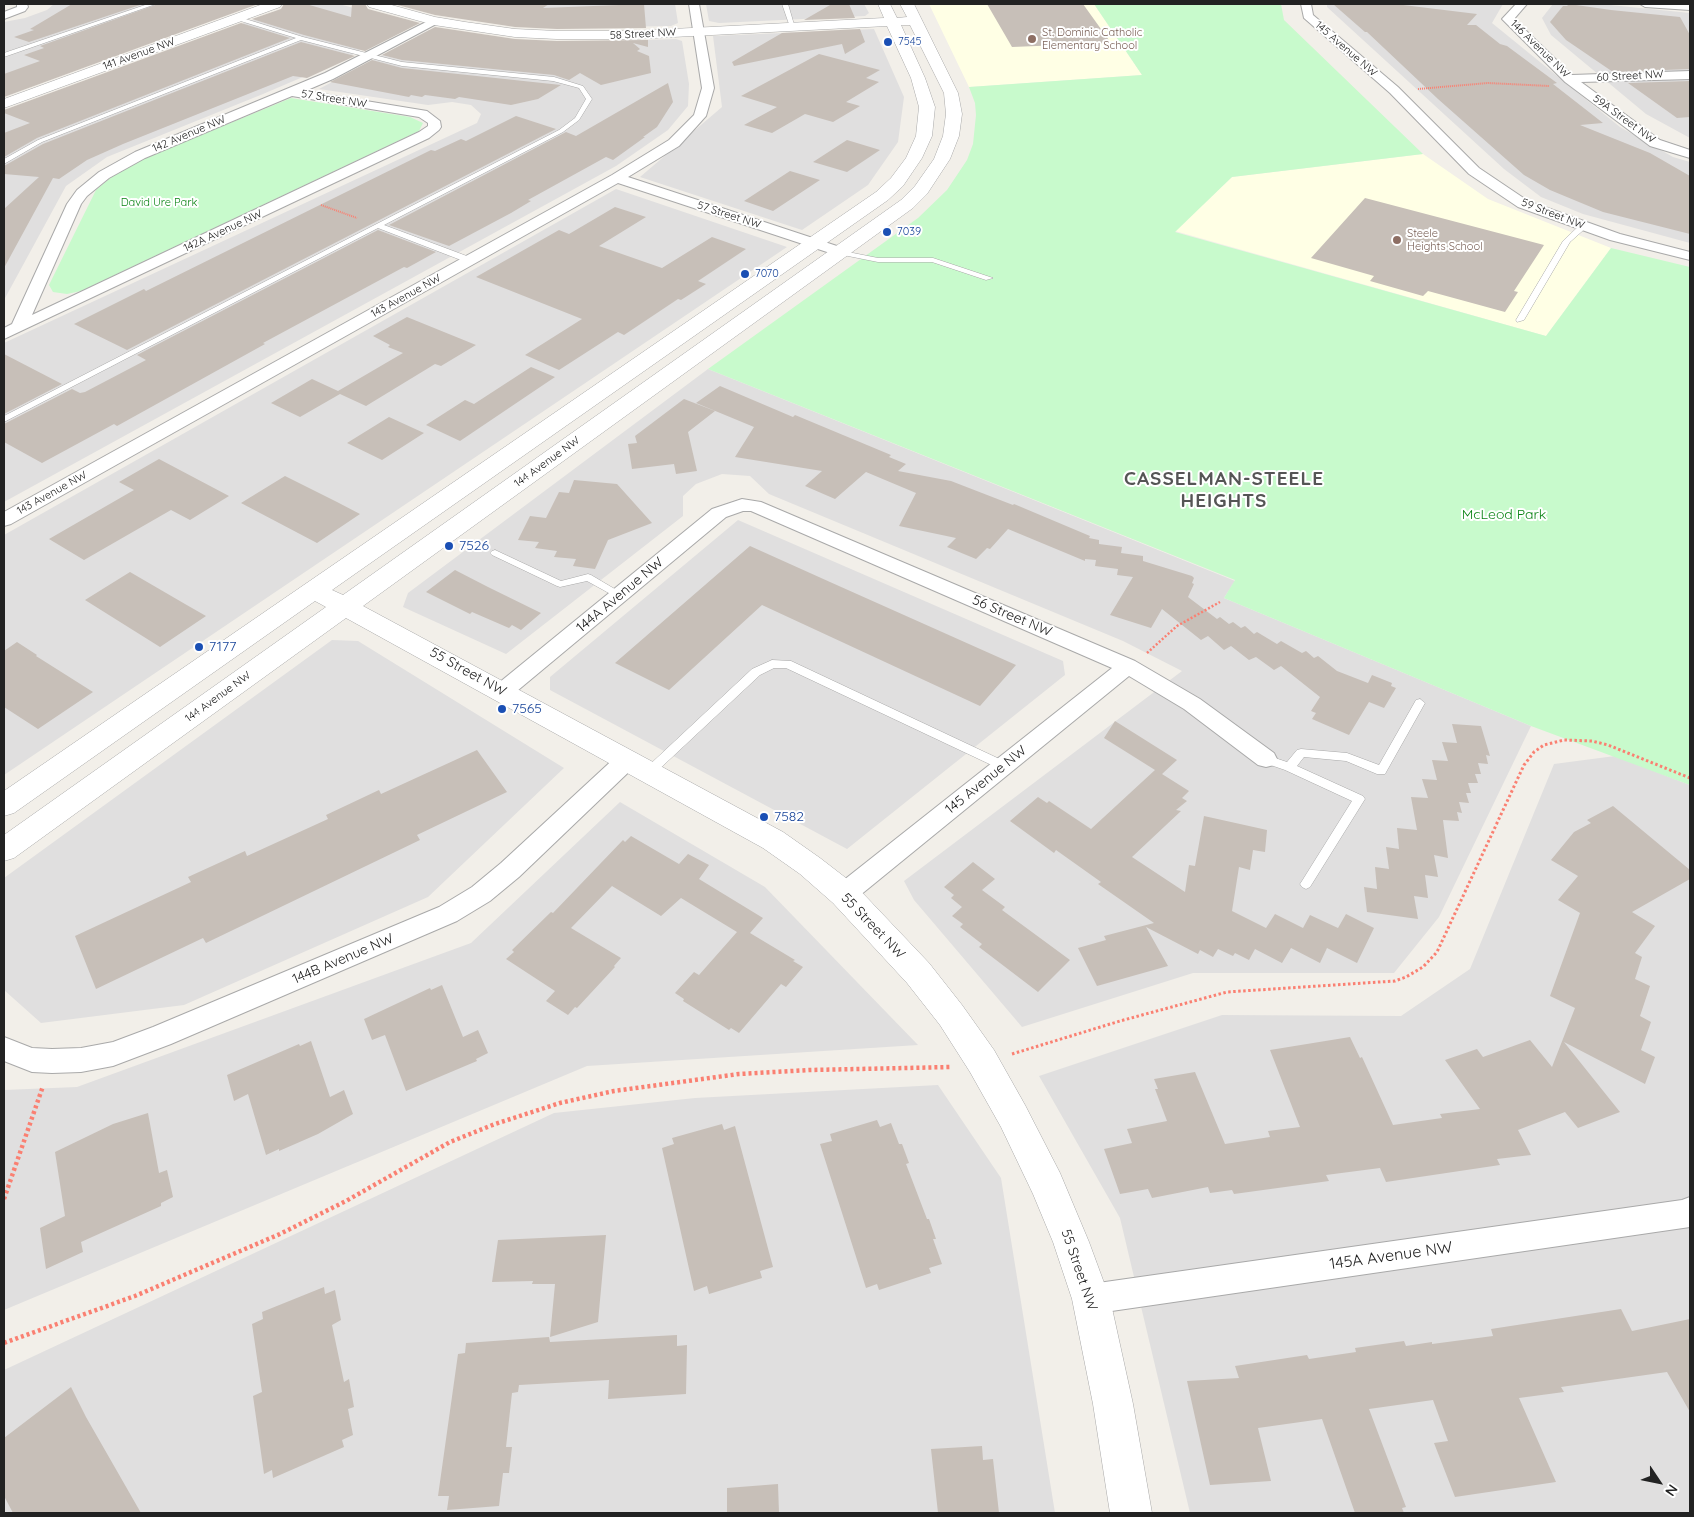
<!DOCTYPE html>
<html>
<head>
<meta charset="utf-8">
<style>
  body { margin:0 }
  #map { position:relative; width:1694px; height:1517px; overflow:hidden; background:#f2efe9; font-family:Quicksand,sans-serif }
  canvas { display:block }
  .frame { position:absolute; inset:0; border:5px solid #222; pointer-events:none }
  .north { position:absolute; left:1634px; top:1457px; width:50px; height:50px; -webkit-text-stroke:4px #fff; paint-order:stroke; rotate:124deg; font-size:14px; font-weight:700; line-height:20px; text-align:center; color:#222 }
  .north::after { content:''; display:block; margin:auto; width:18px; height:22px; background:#222; clip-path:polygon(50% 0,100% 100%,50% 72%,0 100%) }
</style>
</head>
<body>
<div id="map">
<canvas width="1694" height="1517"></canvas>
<div class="frame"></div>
<div class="north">N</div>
</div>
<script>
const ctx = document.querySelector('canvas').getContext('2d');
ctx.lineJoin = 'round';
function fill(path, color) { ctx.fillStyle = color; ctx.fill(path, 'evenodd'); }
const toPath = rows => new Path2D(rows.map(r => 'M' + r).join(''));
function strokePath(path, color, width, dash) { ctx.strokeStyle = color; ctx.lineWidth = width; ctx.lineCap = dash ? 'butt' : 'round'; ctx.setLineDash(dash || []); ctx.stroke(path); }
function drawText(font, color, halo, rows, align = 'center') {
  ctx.font = font + ' Quicksand,sans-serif'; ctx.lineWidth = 4; ctx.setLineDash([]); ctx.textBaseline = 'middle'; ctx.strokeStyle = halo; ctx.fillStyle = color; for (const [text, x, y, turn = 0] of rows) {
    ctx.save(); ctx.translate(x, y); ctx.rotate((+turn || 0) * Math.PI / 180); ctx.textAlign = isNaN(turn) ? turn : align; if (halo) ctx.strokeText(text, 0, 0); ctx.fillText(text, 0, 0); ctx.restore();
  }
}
fill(toPath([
  [54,4,251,4,4,95,4,22,25,18,47,10],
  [295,4,339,4,405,22,405,25,345,59,263,94,107,157,66,186,4,300,4,113],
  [406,4,675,4,678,23,671,26,547,28,423,8],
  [706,4,864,4,869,13,865,16,719,23,709,21],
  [1327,4,1503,4,1492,23,1620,127,1673,157,1690,162,1690,243,1583,214,1541,197,1504,169,1327,7],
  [1553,4,1600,4,1690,13,1690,138,1646,114,1551,35,1542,18],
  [874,29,904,97,898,142,868,185,802,230,640,177,722,107,713,36],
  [429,30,525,41,589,42,676,39,682,41,689,84,688,106,668,130,616,166,4,502,4,343,477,123,481,114,471,105,452,102,428,105,319,89],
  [616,189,787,247,4,775,4,535],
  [708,369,1235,581,1224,598,1531,726,1439,917,1394,973,1193,973,1022,1027,914,900,904,881,1182,671,1123,641,769,494,750,476,722,474,696,484,683,496,683,516,506,654,403,607,408,593],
  [738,520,1063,661,1065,675,847,849,550,690,550,677],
  [332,640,358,641,564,768,428,897,184,1005,41,1023,4,990,4,878],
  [1615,756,1690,785,1690,1513,1190,1513,1120,1218,1039,1076,1222,1015,1401,1016,1470,969,1554,764],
  [620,802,765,887,918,1045,587,1066,4,1310,4,1090,77,1087,471,943],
  [938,1085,1001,1178,1055,1513,4,1513,4,1370,554,1113,695,1098]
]), '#e0dfdf');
fill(toPath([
  [929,4,1094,4,1142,75,969,87],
  [1423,154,1488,199,1611,248,1546,336,1175,231,1232,177]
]), '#ffffe5');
fill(toPath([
  [1094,4,1281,4,1284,20,1423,154,1232,177,1175,232,1546,336,1611,248,1690,267,1690,785,1531,726,1224,598,1235,580,708,369,918,218,947,190,967,160,973,144,976,115,975,103,969,87,1142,75],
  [291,98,410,117,423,123,419,131,81,291,67,294,53,292,49,285,96,190,115,174,138,161]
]), '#c8facc');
fill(toPath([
  [72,4,143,4,29,42,14,37,34,30,30,29],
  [158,4,258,4,4,97,4,74,40,61,24,55,44,48,40,46],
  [284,4,306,4,351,17,352,4,365,4,368,9,420,23,365,51,304,35,252,19,281,9],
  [394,4,549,4,543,8,644,4,646,28,557,29,515,27,435,15],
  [849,4,855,18,804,20,830,5],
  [987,4,1083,4,1111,43,1012,47],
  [1333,4,1395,4,1477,14,1467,25,1476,25,1500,44,1507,46,1557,83,1553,84,1603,123,1580,125,1650,153,1690,176,1690,234,1603,212,1550,190,1524,175,1438,99,1367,32,1365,32],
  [1569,4,1611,10,1680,17,1690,35,1690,69,1613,72,1566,40,1550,22,1563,6,1567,6],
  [241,23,290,38,37,138,4,157,4,133,30,123,4,113,4,110],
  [435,27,515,39,557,41,648,40,648,47,633,43,640,49,637,51,649,56,651,73,601,85,580,73,569,80,554,75,402,60,382,55],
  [860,29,865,42,845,54,842,44,734,66,732,62,782,33],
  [301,42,355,56,307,78,293,76,123,144,87,160,59,179,53,178,4,268,4,209,39,177,4,174,4,166,43,144],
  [819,54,880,70,866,78,879,82,846,102,860,106,833,122,805,114,772,133,744,125,777,107,741,96],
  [372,60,402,68,561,85,538,99,511,105,459,97,455,99,425,95,422,97,411,95,409,97,330,82],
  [1690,81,1690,117,1677,118,1628,83],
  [668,83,673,102,657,127,643,137,645,137,613,160,606,157,528,200,531,201,511,213,449,246,389,225,566,132,576,136],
  [516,116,556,129,127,350,74,324,144,289,146,291,431,150,435,151,461,139,466,141],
  [847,140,880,150,847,172,813,162],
  [790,171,820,180,773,211,744,201],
  [1365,198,1544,245,1514,291,1518,292,1505,312,1428,291,1423,296,1370,281,1374,276,1311,258],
  [615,207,646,217,599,246,662,268,712,237,746,249,698,281,706,284,681,300,678,299,624,335,618,332,559,370,525,355,582,319,476,277,559,230,569,234],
  [378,230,436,252,407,268,404,267,263,343,265,344,117,426,114,424,42,463,4,442,4,424,72,389,80,393,85,392,146,360,137,355],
  [407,317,476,345,441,366,435,364,366,406,340,394,300,417,271,403,312,379,338,391,403,353,388,347,390,345,373,336],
  [4,354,62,384,4,414],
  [531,367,555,377,460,441,426,425,465,400,474,404],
  [720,386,793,417,795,415,891,455,889,457,906,464,898,471,951,481,1013,505,1014,504,1090,536,1089,538,1099,540,1099,544,1122,547,1121,553,1143,556,1143,561,1192,576,1194,578,1192,583,1194,584,1188,597,1217,619,1220,617,1229,624,1233,622,1241,628,1245,626,1254,634,1257,632,1277,644,1281,641,1302,653,1306,651,1314,658,1318,656,1337,671,1368,683,1372,675,1392,683,1391,686,1396,688,1384,708,1369,702,1349,735,1312,719,1316,713,1311,711,1320,697,1281,666,1274,670,1256,657,1249,660,1231,646,1224,650,1208,636,1201,640,1162,609,1151,628,1110,615,1133,577,1117,575,1118,569,1095,566,1096,560,1085,559,1085,561,1008,529,990,549,987,548,976,559,947,547,956,538,899,526,916,493,866,472,835,499,805,486,822,471,735,457,754,427,696,403],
  [684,399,715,411,688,432,697,471,676,474,674,464,632,469,628,444,637,443,635,436],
  [389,417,424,433,382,460,347,443],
  [159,459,229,496,190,520,171,510,84,560,49,539,134,490,119,482],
  [285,476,337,502,360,514,317,543,241,503],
  [574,480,617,484,652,523,608,540,595,569,573,566,576,559,554,557,557,551,535,548,539,542,518,540,530,516,546,518,559,492,569,493],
  [750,546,830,582,1016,665,980,706,762,605,669,690,615,663],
  [455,570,488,587,541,613,521,630,512,625,509,628,472,612,470,614,426,592],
  [130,572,185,604,206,616,160,647,85,600],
  [17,642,37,655,36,656,93,692,38,729,4,707,4,651],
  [1115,721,1177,760,1162,774,1189,791,1182,798,1187,801,1176,810,1181,811,1132,857,1185,892,1189,865,1195,866,1204,816,1267,830,1265,852,1253,850,1250,870,1239,867,1232,911,1266,928,1275,914,1303,928,1310,915,1338,928,1346,914,1374,928,1357,963,1327,948,1320,963,1291,948,1282,963,1255,949,1249,960,1235,953,1233,956,1218,949,1213,957,1200,950,1198,954,1146,927,1168,966,1097,986,1078,948,1106,940,1104,936,1154,923,1098,884,1101,882,1056,850,1054,853,1010,821,1038,797,1047,803,1049,801,1091,829,1155,770,1104,738],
  [1452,724,1481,726,1490,756,1486,755,1488,764,1478,763,1481,774,1475,774,1478,783,1468,783,1471,793,1466,793,1469,803,1459,802,1462,813,1457,812,1459,821,1443,820,1448,858,1434,855,1438,877,1425,875,1428,898,1414,896,1418,919,1367,912,1364,887,1377,889,1375,867,1389,869,1386,847,1399,849,1397,828,1417,830,1411,797,1428,798,1422,779,1437,780,1432,760,1448,761,1442,742,1457,743],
  [477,750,507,792,417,835,420,840,206,943,203,938,96,989,75,936,191,882,188,877,245,851,247,856,328,819,326,815,379,790,381,794],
  [1613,806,1690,870,1690,879,1632,912,1655,926,1635,953,1642,957,1635,979,1650,986,1640,1016,1651,1022,1641,1050,1655,1057,1645,1084,1564,1042,1620,1112,1578,1128,1565,1112,1518,1130,1531,1155,1497,1159,1500,1165,1386,1182,1380,1168,1326,1175,1329,1181,1234,1194,1232,1190,1210,1193,1208,1187,1152,1198,1148,1189,1120,1194,1104,1149,1132,1143,1127,1129,1167,1121,1155,1089,1158,1089,1154,1079,1195,1072,1225,1144,1270,1137,1268,1131,1300,1127,1270,1050,1350,1037,1360,1058,1362,1057,1393,1125,1442,1118,1440,1114,1480,1109,1445,1060,1477,1049,1483,1057,1530,1040,1552,1067,1575,1008,1550,996,1580,913,1558,900,1578,876,1551,860,1574,832,1591,823,1587,820],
  [631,836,679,864,688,854,709,865,699,879,763,918,750,933,795,960,793,961,803,967,786,987,781,984,739,1033,731,1028,729,1030,683,1001,684,999,675,993,694,972,699,975,737,932,681,898,661,916,612,886,571,928,621,958,614,966,615,967,577,1008,575,1007,568,1015,546,1001,555,991,506,959,514,952,512,950,551,912,553,913,623,840,625,842],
  [973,862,995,879,982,890,1005,907,1002,910,1070,960,1038,992,979,947,982,944,960,927,963,924,952,916,962,907,951,898,954,895,944,887],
  [442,985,463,1037,478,1030,488,1053,476,1059,477,1061,406,1091,385,1035,372,1040,364,1019,430,988,431,990],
  [311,1041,330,1097,344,1090,353,1114,318,1134,279,1151,279,1149,266,1155,248,1094,234,1101,227,1075,299,1044,300,1046],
  [148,1113,159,1173,167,1170,173,1197,161,1203,161,1206,81,1242,83,1252,46,1269,40,1228,65,1216,55,1152,113,1124],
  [877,1120,880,1127,891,1123,899,1144,902,1144,909,1163,906,1164,927,1219,929,1219,936,1239,933,1239,942,1264,929,1268,931,1273,879,1290,877,1284,866,1288,820,1144,832,1141,830,1134],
  [722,1124,724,1130,735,1126,773,1267,760,1271,762,1278,709,1294,707,1286,694,1291,662,1148,674,1144,672,1138],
  [606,1235,598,1322,550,1337,555,1284,532,1284,533,1281,492,1282,498,1240],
  [324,1287,325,1294,335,1290,341,1320,332,1325,344,1382,349,1379,354,1407,348,1409,353,1435,342,1440,344,1447,273,1478,272,1470,264,1474,253,1396,262,1392,252,1324,263,1319,262,1312],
  [1621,1309,1632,1331,1690,1319,1690,1412,1667,1372,1561,1387,1564,1392,1519,1398,1556,1482,1455,1497,1434,1443,1448,1441,1433,1400,1369,1409,1406,1507,1402,1508,1404,1513,1355,1513,1322,1419,1258,1428,1271,1481,1210,1485,1187,1381,1239,1378,1235,1366,1307,1355,1309,1359,1356,1352,1355,1348,1404,1341,1406,1346,1432,1342,1432,1344,1493,1336,1491,1329],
  [677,1335,677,1346,687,1345,686,1394,608,1399,609,1380,519,1385,518,1392,512,1393,506,1447,512,1447,509,1473,503,1473,499,1506,447,1510,449,1496,438,1496,458,1354,465,1353,466,1343,549,1337,550,1342],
  [71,1387,86,1417,141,1513,13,1513,4,1496,4,1438],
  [982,1446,983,1460,993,1459,999,1513,938,1513,931,1449],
  [778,1484,779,1513,727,1513,727,1488]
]), '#c7bfb8');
const service = toPath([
  [148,4,156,4,4,57,4,53,148,4],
  [782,4,788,4,795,28,790,27,782,4],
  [236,16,303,37,402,62,554,77,583,86,592,99,579,120,563,132,384,225,472,258,472,262,466,262,378,228,4,422,4,416,559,130,575,118,586,99,579,88,553,81,402,66,301,40,42,142,4,164,4,159,38,140,296,38,234,19,236,16],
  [1581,224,1588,226,1570,242,1524,320,1517,322,1516,320,1563,241,1581,224],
  [838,250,878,258,933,258,993,278,986,280,932,262,878,262,838,254,838,250],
  [495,550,561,581,588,574,591,575,625,595,624,597,616,597,587,581,560,587,557,586,492,555,490,553,492,551,495,550],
  [772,660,791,661,1008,763,1010,766,1004,770,1000,769,786,668,774,668,760,675,653,775,645,775,643,772,645,769,752,669,772,660],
  [1420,699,1425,703,1385,774,1377,774,1346,761,1304,757,1297,766,1363,796,1365,799,1310,887,1306,889,1302,887,1300,884,1302,881,1352,801,1285,770,1262,762,1260,759,1262,756,1266,755,1287,762,1297,750,1301,749,1347,753,1379,765,1416,700,1420,699]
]);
const minor = toPath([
  [17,4,27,4,28,7,25,11,4,19,4,12,17,7,17,4],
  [689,4,699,4,714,88,706,116,679,146,628,177,846,249,848,252,846,255,836,255,618,183,11,524,4,526,4,512,612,175,669,140,694,115,702,88,689,4],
  [1301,4,1311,4,1313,15,1398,87,1479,168,1528,201,1620,234,1690,252,1690,260,1610,240,1518,207,1469,174,1390,93,1304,18,1301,4],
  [1516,4,1527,4,1514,19,1572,75,1690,71,1690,79,1581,82,1660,140,1690,150,1690,158,1650,146,1565,82,1502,19,1516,4],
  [1640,4,1690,4,1690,10,1645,7,1640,4],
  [434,18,438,19,440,21,438,23,333,79,305,91,427,111,440,121,441,127,439,130,429,138,4,339,4,328,12,324,67,204,77,190,99,172,135,152,325,73,434,18],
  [292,96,419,117,428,123,428,126,419,132,32,315,81,204,87,196,109,178,145,158,292,96],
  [742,499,761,502,1135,661,1200,699,1274,753,1277,759,1274,765,1266,767,1258,765,1184,709,1129,676,853,901,844,904,835,901,832,894,835,887,1112,668,751,511,743,511,726,517,511,696,503,699,495,696,492,691,495,686,712,509,742,499],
  [627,752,635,754,638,760,635,766,519,877,490,901,457,921,171,1044,113,1066,81,1072,52,1073,32,1072,4,1061,4,1037,32,1048,52,1049,81,1048,113,1042,153,1027,439,907,472,887,501,863,619,754,627,752],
  [1690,1197,1690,1227,1091,1314,1080,1310,1076,1299,1080,1288,1091,1284,1682,1200,1690,1197]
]);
const tertiary = toPath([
  [263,4,282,4,280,7,4,108,4,99,263,4],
  [367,4,388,4,435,17,465,22,515,29,557,31,634,31,884,18,878,4,890,4,897,18,907,17,900,4,914,4,958,93,962,114,959,136,950,159,927,194,913,208,363,606,783,832,820,858,855,885,929,963,962,1005,994,1050,1025,1105,1060,1173,1089,1242,1110,1299,1133,1404,1152,1513,1110,1513,1093,1404,1072,1299,1053,1242,1033,1194,1001,1127,970,1072,940,1025,907,983,833,903,800,874,763,848,346,618,14,858,4,861,4,835,326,607,315,601,14,813,4,816,4,791,876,192,891,178,906,158,916,136,919,107,911,78,887,26,634,39,557,39,515,37,434,25,369,7,367,4],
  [901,25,910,25,944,93,946,114,943,136,934,159,915,186,901,200,343,595,332,590,888,200,903,186,922,158,932,136,935,107,925,78,901,25]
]);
strokePath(service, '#a9a9a9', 1);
strokePath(minor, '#a9a9a9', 2);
strokePath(tertiary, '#a9a9a9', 1);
strokePath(toPath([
  [1418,89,1488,83,1549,86],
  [321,205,357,218]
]), '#fa8072', 2, [1, 1]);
strokePath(toPath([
  [1147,653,1177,626,1220,602]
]), '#fa8072', 2.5, [2, 2]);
strokePath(toPath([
  [1012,1054,1120,1021,1227,992,1395,981,1406,977,1423,967,1437,952,1524,765,1534,752,1544,745,1564,740,1592,741,1608,745,1690,778]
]), '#fa8072', 3, [2.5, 2.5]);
strokePath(toPath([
  [4,1199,43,1086],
  [4,1343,135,1296,280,1234,346,1201,450,1142,495,1124,560,1103,614,1091,739,1074,810,1070,952,1067]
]), '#fa8072', 4.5, [3, 3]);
fill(service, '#fff');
fill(minor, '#fff');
fill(tertiary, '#fff');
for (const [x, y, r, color] of [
  [1032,39,5,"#8d6e63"],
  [888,42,5,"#1a4fb4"],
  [887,232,5,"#1a4fb4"],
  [1397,240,5,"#8d6e63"],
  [745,274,5,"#1a4fb4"],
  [449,546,5,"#1a4fb4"],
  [199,647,5,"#1a4fb4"],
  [502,709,5,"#1a4fb4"],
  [764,817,5,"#1a4fb4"]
]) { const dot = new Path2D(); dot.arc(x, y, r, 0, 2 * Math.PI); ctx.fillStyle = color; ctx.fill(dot); strokePath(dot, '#fff', 2); }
drawText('11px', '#785e54', '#fff', [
  ["St. Dominic Catholic",1042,33],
  ["Elementary School",1042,46],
  ["Steele",1407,234],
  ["Heights School",1407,247]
], 'left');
drawText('11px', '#222', '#fff', [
  ["58 Street NW",643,34,-3],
  ["145 Avenue NW",1346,49,41],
  ["146 Avenue NW",1540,49,44],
  ["141 Avenue NW",139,54,-20],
  ["60 Street NW",1630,76,-3],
  ["57 Street NW",334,99,9],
  ["59A Street NW",1624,119,36],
  ["142 Avenue NW",189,134,-23],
  ["59 Street NW",1553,214,21],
  ["57 Street NW",729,215,18],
  ["142A Avenue NW",223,231,-25],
  ["143 Avenue NW",406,296,-29],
  ["144 Avenue NW",547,462,-36],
  ["143 Avenue NW",52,493,-29],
  ["144 Avenue NW",218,697,-36]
]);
drawText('11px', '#164399', '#fff', [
  ["7545",898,42],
  ["7039",897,232],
  ["7070",755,274]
], 'left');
drawText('11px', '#0c8416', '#fff', [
  ["David Ure Park",159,203]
]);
drawText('14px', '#0c8416', '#fff', [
  ["McLeod Park",1504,515]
]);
drawText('14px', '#164399', '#fff', [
  ["7526",459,546],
  ["7177",209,647],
  ["7565",512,709],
  ["7582",774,817]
], 'left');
drawText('14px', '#222', '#fff', [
  ["144A Avenue NW",620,595,-40],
  ["56 Street NW",1012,616,23],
  ["55 Street NW",468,672,29],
  ["145 Avenue NW",986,780,-39],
  ["55 Street NW",873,926,46],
  ["144B Avenue NW",343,959,-23],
  ["55 Street NW",1079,1270,71]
]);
drawText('16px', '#222', '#fff', [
  ["145A Avenue NW",1391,1256,-8]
]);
ctx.letterSpacing = '1px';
drawText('bold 19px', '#555', '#fff', [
  ["CASSELMAN-STEELE",1224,479],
  ["HEIGHTS",1224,501]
]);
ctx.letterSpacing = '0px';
</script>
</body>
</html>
